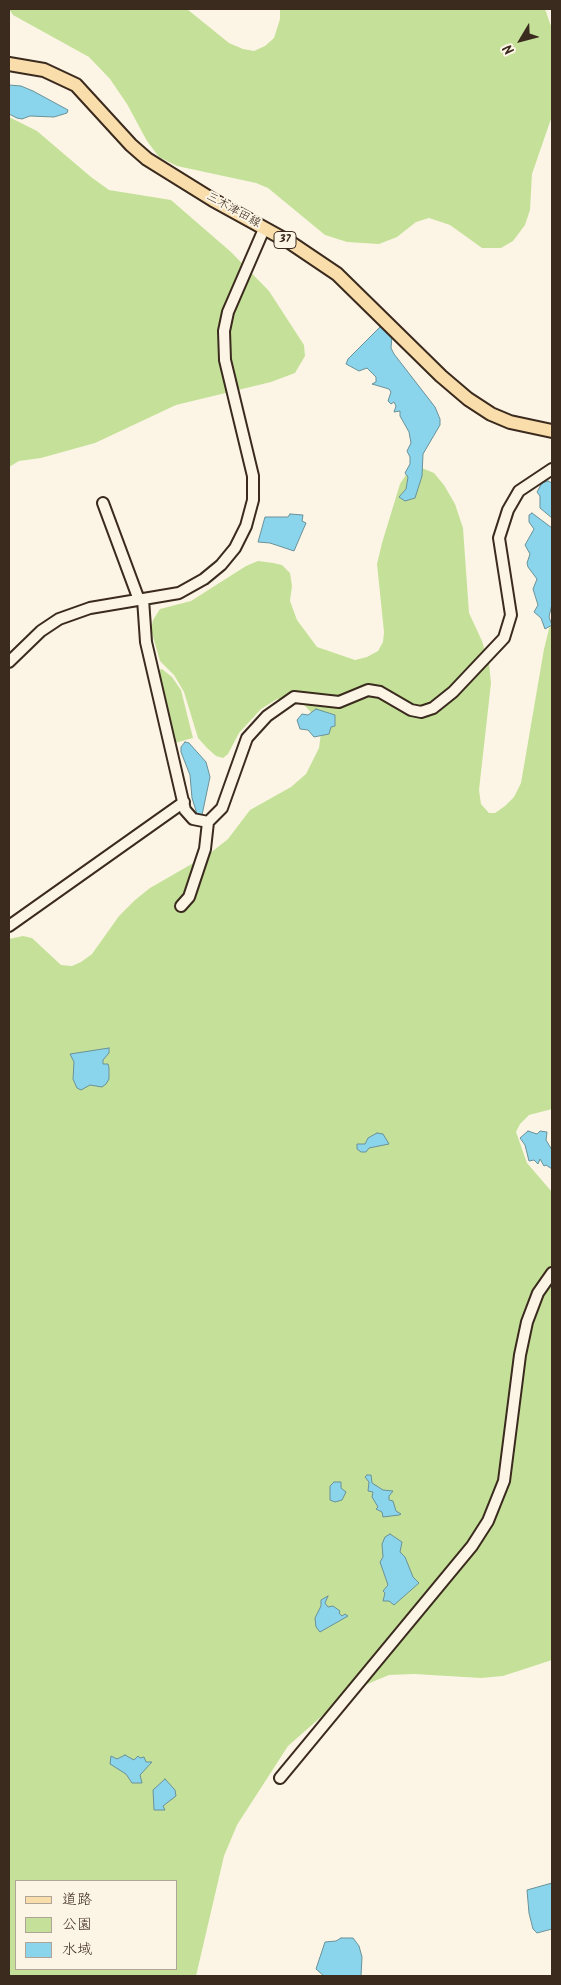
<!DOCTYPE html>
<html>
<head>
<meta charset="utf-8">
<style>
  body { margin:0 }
  #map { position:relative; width:561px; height:1985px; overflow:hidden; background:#fcf5e5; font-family:Kalam,"Klee One",sans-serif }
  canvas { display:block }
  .frame { position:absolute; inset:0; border:10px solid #3b2a1e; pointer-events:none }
  .legend { position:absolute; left:15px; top:1880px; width:162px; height:90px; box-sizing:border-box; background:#fcf5e5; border:1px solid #afa495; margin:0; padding:6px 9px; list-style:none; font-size:15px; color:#3b2a1e }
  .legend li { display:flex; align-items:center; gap:10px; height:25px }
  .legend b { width:25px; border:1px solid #afa495 }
  .north { position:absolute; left:496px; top:15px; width:50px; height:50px; -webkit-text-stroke:4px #fcf5e5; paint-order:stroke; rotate:233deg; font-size:14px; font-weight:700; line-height:20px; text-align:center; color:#3b2a1e }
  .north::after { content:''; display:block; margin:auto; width:18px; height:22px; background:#3b2a1e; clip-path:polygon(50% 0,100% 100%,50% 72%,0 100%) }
</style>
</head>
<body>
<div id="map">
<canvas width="561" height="1985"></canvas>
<div class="frame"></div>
<ul class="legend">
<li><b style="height:6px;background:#f9deab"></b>道路</li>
<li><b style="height:14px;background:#c5e199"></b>公園</li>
<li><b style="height:14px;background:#8ad5eb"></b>水域</li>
</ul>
<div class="north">N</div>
</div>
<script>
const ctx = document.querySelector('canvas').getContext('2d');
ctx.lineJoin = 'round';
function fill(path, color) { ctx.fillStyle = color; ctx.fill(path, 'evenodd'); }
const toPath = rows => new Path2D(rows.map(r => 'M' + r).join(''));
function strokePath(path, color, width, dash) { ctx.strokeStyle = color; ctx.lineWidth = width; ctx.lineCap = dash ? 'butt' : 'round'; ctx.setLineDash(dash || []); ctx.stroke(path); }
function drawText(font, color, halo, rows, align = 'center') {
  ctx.font = font + ' Kalam,"Klee One",sans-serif'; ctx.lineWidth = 4; ctx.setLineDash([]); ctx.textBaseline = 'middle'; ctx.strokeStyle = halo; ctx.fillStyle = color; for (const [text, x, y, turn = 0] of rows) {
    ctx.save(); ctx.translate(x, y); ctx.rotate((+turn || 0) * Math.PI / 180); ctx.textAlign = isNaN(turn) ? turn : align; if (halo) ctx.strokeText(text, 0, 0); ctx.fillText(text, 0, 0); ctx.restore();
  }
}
fill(toPath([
  [9,9,187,9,229,43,243,49,254,51,265,46,274,38,280,19,280,9,545,9,552,29,552,116,532,174,530,210,525,225,513,241,501,248,482,248,450,225,429,218,416,222,397,237,379,244,347,242,325,235,268,188,256,183,177,166,159,157,147,141,127,104,110,79,89,57,13,15],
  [9,117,37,131,91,177,109,190,171,200,231,252,269,291,304,345,305,356,295,373,271,382,176,405,95,443,41,458,19,461,9,467],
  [415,468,422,468,434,473,444,485,455,504,463,528,469,613,482,641,489,664,491,683,479,790,481,804,489,813,495,813,505,806,514,797,521,783,544,649,552,617,552,1109,529,1115,520,1124,516,1132,527,1163,552,1192,552,1660,503,1676,481,1678,414,1674,389,1675,365,1685,338,1702,288,1746,237,1825,224,1856,196,1976,9,1976,9,939,23,936,32,938,61,965,72,966,81,962,92,954,119,916,135,900,150,888,209,854,228,839,250,810,291,787,306,774,319,748,321,733,317,719,297,697,277,699,261,709,239,733,228,754,223,758,216,756,207,748,198,738,184,692,174,675,160,661,151,630,153,620,160,609,191,601,246,566,258,561,273,563,282,565,290,573,292,586,290,601,297,620,317,647,355,660,367,657,378,651,383,642,384,632,377,564,382,543,400,484,407,473],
  [16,1881,176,1881,176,1969,16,1969],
  [162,669,172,677,181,690,193,738,171,744,153,672]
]), '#c5e199');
const water = toPath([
  [9,85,21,86,33,91,68,110,67,113,54,117,30,116,22,119,17,118,9,114,9,85],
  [382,325,392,336,391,348,394,354,435,407,440,419,440,425,423,454,422,476,415,498,405,501,399,497,406,489,408,477,405,473,410,464,410,457,407,451,411,443,409,432,400,416,400,411,394,412,396,406,394,402,391,404,388,401,391,392,389,389,372,384,376,382,376,377,367,368,359,371,346,364,348,359,382,325],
  [548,481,552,483,552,518,540,508,540,496,537,492,542,483,548,481],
  [532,513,552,528,552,604,549,617,552,625,545,629,541,618,534,612,538,605,533,589,537,579,528,567,527,563,530,554,525,545,534,529,529,522,529,515,532,513],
  [290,514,303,515,302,521,306,523,294,551,270,543,258,542,265,517,288,517,290,514],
  [316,709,335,715,335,726,331,727,329,734,314,737,308,730,300,729,297,720,302,714,308,715,316,709],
  [185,742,189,743,206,762,210,777,202,815,197,814,192,798,190,775,181,752,181,747,185,742],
  [109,1048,109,1053,103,1060,103,1064,108,1064,109,1068,109,1079,106,1084,102,1087,90,1085,81,1090,77,1088,73,1079,74,1062,70,1054,109,1048],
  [528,1131,537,1134,540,1131,547,1132,546,1140,552,1150,552,1169,546,1165,544,1166,540,1159,538,1164,534,1160,529,1161,525,1145,520,1138,528,1131],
  [377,1133,383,1134,389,1144,369,1148,366,1152,361,1152,357,1149,357,1144,365,1144,368,1138,377,1133],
  [367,1475,371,1475,372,1483,383,1490,393,1491,389,1496,389,1500,393,1501,396,1511,401,1514,399,1515,383,1517,382,1512,376,1509,378,1507,372,1497,373,1492,368,1491,369,1482,365,1477,367,1475],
  [334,1482,341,1482,341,1488,346,1492,342,1500,335,1502,330,1500,330,1486,334,1482],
  [390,1534,402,1542,400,1552,405,1557,413,1577,419,1583,394,1605,389,1601,383,1601,385,1593,383,1591,388,1585,380,1562,383,1557,382,1544,385,1537,390,1534],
  [328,1596,325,1603,328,1607,333,1606,340,1611,339,1613,342,1616,345,1614,348,1616,320,1632,316,1627,315,1618,321,1606,321,1600,328,1596],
  [125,1755,134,1760,138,1756,140,1758,144,1757,146,1762,152,1762,140,1775,142,1783,132,1783,126,1774,110,1764,111,1756,117,1759,125,1755],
  [165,1779,175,1790,176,1796,163,1806,165,1810,154,1810,153,1790,165,1779],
  [552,1883,552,1929,537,1933,533,1929,529,1913,527,1890,552,1883],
  [341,1938,353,1938,359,1946,362,1957,361,1976,324,1976,316,1969,325,1942,336,1941,341,1938]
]);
fill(water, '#8ad5eb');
strokePath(water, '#6a9199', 1);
const minor = toPath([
  [103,503,139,600],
  [143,599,146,642,185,810,193,819,208,822],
  [9,662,41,631,59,619,90,608,179,593,204,579,221,565,235,548,246,526,253,500,253,476,225,360,224,331,228,312,264,229],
  [181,906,189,897,205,849,208,822,222,808,247,738,267,716,294,697,339,702,368,690,380,692,411,710,421,712,433,708,453,692,504,638,511,615,499,538,508,510,519,491,552,469],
  [9,926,184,802],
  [280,1778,472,1546,488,1521,504,1481,520,1355,527,1322,538,1293,552,1273]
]);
const major = toPath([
  [9,64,44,70,76,85,131,145,147,159,213,200,291,243,337,274,441,376,468,399,491,414,510,422,552,431]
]);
strokePath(minor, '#3b2a1e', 14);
strokePath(major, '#3b2a1e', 16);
strokePath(minor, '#fcf5e5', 10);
strokePath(major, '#f9deab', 12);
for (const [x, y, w] of [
  [285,240,22]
]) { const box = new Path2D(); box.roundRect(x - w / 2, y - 8.5, w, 17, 4); ctx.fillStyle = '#fcf5e5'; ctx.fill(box); strokePath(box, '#3b2a1e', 1); }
drawText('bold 11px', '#3b2a1e', null, [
  ["37",285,240]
]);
drawText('12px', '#3b2a1e', '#fcf5e5', [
  ["三木津田線",233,211,29]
]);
</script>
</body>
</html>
